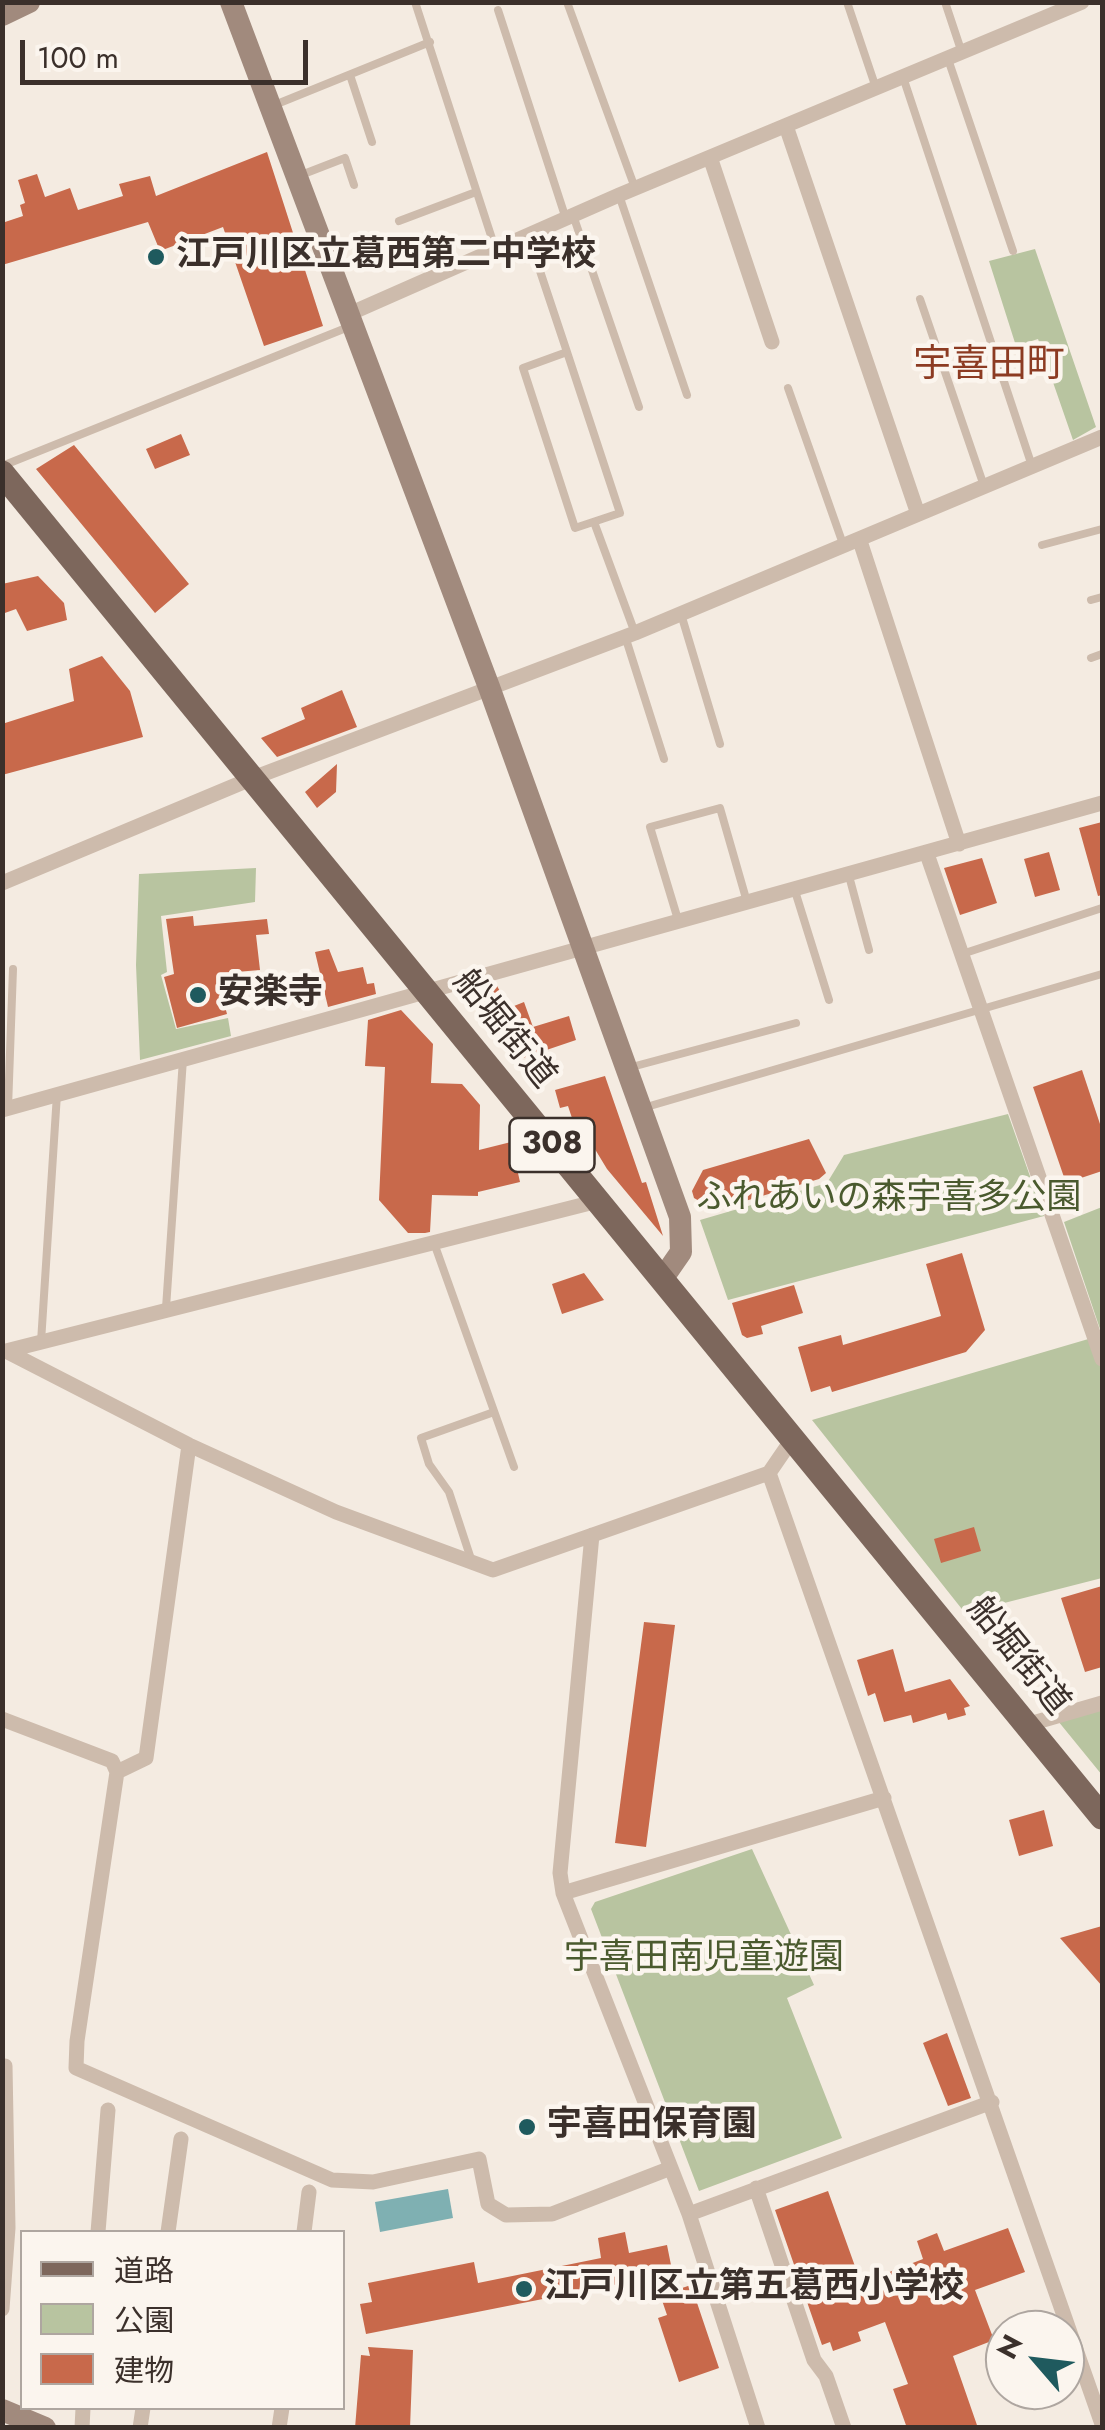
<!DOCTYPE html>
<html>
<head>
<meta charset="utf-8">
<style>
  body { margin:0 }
  #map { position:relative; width:1105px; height:2430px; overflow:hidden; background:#f4ebe1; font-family:Jost,"Noto Sans JP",sans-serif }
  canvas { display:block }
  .frame { position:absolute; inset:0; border:5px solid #3b302b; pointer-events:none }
  .legend { position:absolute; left:20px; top:2230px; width:325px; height:180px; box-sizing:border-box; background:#fbf5ee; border:2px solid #aea6a0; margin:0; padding:12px 18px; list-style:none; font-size:30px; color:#3b302b }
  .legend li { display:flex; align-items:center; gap:20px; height:50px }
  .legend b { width:50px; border:2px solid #aea6a0 }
  .north { position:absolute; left:985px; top:2310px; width:100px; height:100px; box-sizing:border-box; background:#fbf5ee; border:2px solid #aea6a0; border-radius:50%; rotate:298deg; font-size:28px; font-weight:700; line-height:40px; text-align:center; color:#3b302b }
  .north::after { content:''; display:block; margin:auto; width:35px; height:45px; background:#1f5a5e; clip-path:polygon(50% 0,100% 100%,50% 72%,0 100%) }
  .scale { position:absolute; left:20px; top:40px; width:288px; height:45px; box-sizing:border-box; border:5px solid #3b302b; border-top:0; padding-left:12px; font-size:30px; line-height:35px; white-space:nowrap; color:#3b302b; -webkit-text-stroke:8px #fbf5ee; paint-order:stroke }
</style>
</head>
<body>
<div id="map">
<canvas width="1105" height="2430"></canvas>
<div class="frame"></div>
<ul class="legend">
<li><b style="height:12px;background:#7d675c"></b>道路</li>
<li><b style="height:28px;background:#b8c4a0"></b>公園</li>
<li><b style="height:28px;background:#c8694b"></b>建物</li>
</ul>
<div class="north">N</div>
<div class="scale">100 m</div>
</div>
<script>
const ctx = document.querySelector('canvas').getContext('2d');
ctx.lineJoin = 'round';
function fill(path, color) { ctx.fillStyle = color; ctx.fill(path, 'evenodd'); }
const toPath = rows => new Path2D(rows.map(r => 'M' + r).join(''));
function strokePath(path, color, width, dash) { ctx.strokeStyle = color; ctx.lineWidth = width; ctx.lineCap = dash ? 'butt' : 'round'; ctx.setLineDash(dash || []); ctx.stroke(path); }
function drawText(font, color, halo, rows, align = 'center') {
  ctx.font = font + ' Jost,"Noto Sans JP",sans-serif'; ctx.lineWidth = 9; ctx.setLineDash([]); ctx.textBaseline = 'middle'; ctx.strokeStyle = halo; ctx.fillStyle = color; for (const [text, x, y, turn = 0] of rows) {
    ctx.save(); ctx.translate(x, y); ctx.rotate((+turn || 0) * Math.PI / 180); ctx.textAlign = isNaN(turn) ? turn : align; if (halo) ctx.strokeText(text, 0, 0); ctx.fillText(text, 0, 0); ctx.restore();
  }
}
fill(toPath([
  [1035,249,1096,427,1073,440,1038,339,1016,346,989,261],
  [256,868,255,902,161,916,167,972,161,975,176,1029,228,1018,231,1036,140,1060,136,965,139,874],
  [1008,1114,1044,1216,728,1300,700,1220,827,1183,844,1155],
  [1102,1207,1102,1578,965,1613,812,1420,1102,1335,1064,1222],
  [1102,1708,1102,1775,1058,1721],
  [752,1849,814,1985,787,1998,842,2138,699,2191,591,1909,595,1902]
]), '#b8c4a0');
fill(toPath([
  [448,2189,453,2218,380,2232,375,2202]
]), '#7fb0b2');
fill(toPath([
  [267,152,323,326,264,346,223,227,160,251,148,222,2,265,2,223,23,216,20,205,25,203,18,180,37,174,45,197,70,188,78,210,123,196,119,184,150,176,156,196],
  [181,434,190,455,155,469,146,449],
  [74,445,189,584,155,613,36,469],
  [38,576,64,603,67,620,27,631,16,609,2,614,2,584],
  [102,656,130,691,143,737,2,775,2,724,74,701,69,669],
  [342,690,357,727,277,757,261,738,305,719,301,708],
  [337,764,336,792,317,808,305,792],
  [1102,822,1102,895,1098,896,1079,828],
  [1049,852,1060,890,1035,897,1024,859],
  [982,858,997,903,960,915,944,868],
  [193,916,194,926,267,919,269,934,256,935,260,970,224,973,230,997,223,999,227,1014,177,1028,164,977,174,974,166,919],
  [329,949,338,972,363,967,367,984,374,983,376,994,328,1007,315,952],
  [496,984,509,1008,524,1002,533,1027,569,1016,576,1040,520,1059,510,1030,499,1034,470,1003,467,992],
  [401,1010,433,1044,431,1083,462,1084,480,1105,479,1150,511,1142,520,1182,478,1192,478,1196,432,1195,430,1232,425,1233,408,1233,379,1200,385,1067,365,1066,368,1020],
  [1082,1070,1102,1130,1102,1171,1066,1183,1033,1087],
  [605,1076,642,1183,646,1182,663,1236,607,1169,587,1136,575,1127,568,1106,560,1108,555,1090],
  [809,1139,826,1173,819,1179,715,1210,694,1198,692,1191,703,1170],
  [962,1253,985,1330,966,1352,832,1392,830,1386,811,1392,798,1347,841,1335,843,1345,941,1316,926,1264],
  [584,1273,604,1300,562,1314,552,1284],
  [794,1285,803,1313,761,1326,763,1334,747,1338,742,1335,732,1303],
  [974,1527,981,1551,941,1563,934,1539],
  [1102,1586,1102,1667,1085,1672,1061,1598],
  [644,1622,675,1625,646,1847,615,1843],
  [893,1649,905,1692,950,1679,970,1706,964,1708,966,1715,948,1720,946,1713,913,1723,911,1715,884,1722,875,1693,868,1696,857,1660],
  [1044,1810,1053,1846,1019,1856,1009,1820],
  [1102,1926,1102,1986,1060,1938],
  [947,2033,971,2098,948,2106,923,2043],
  [828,2191,861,2283,923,2259,917,2241,937,2233,944,2251,1008,2228,1025,2272,975,2290,994,2340,953,2356,978,2428,907,2428,893,2389,908,2384,885,2322,858,2332,861,2341,833,2351,830,2342,822,2345,775,2210],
  [625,2232,629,2253,667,2245,676,2290,691,2285,719,2368,679,2382,658,2318,667,2315,654,2277,366,2334,360,2304,372,2302,368,2283,474,2262,478,2283,601,2258,598,2238],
  [368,2347,413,2350,410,2428,355,2428,361,2355,370,2356]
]), '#c8694b');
strokePath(toPath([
  [415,2,496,251],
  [567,2,635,188],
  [847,2,876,88],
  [945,2,962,53],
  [498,10,566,219],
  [948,59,1013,251],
  [350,75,372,142],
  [903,77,1032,466],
  [272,106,430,42],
  [301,175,345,158,354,185],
  [619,195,687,395],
  [574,218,639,407],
  [399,221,476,192],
  [529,238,567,352,620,513,575,528,523,368,567,352],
  [920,299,984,486],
  [788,388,843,544],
  [2,466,351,326],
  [594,522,635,633],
  [1042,545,1102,529],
  [1091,600,1102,597],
  [681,614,720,744],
  [625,636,664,759],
  [1091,658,1102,654],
  [849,876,869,950],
  [795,891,829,1000],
  [679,923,650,827,720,808,747,902],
  [962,954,1102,908],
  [628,1068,796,1023],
  [8,1108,13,969],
  [643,1108,1102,974],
  [434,1243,514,1467],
  [166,1308,183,1059],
  [41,1342,57,1094],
  [471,1559,449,1492,429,1464,421,1438,494,1412]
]), '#cdbbac', 8);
strokePath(toPath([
  [786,126,918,514],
  [710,157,772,342],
  [349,314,619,195,1082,2],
  [860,541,959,844],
  [927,854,1102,1359],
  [2,883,253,778,635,633,1102,437],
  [2,1110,1102,803],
  [6,1351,189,1445,336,1512,493,1570,769,1473,793,1438],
  [2,1352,598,1201],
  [769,1473,1102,2424],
  [592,1535,560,1873,563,1893,689,2214,758,2428],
  [2,1719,112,1761,117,1772,146,1758,189,1445],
  [1026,1725,1102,1703],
  [117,1772,77,2041,76,2068,332,2180,373,2182,479,2159,488,2204,506,2215,552,2214,671,2168],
  [563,1893,884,1798],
  [756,2188,814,2360,826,2376,844,2428],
  [689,2214,992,2102],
  [98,2232,108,2110],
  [168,2232,181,2139],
  [304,2232,309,2192],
  [2,2309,8,2228,5,2066],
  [82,2428,83,2408],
  [140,2428,143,2408],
  [279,2428,282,2408]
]), '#cdbbac', 15);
strokePath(toPath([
  [231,2,489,687,680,1217,681,1252,663,1278],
  [2,15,29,2],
  [2,2410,45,2428]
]), '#a18a7d', 22);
strokePath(toPath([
  [2,473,1102,1817]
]), '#7d675c', 25);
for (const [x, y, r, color] of [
  [156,257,10,"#1f5a5e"],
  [198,995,10,"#1f5a5e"],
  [527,2127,10,"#1f5a5e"],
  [524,2289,10,"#1f5a5e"]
]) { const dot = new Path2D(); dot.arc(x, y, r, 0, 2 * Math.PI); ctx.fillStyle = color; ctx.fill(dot); strokePath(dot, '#fbf5ee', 4); }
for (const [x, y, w] of [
  [552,1145,85]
]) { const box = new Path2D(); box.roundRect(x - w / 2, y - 27, w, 54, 8); ctx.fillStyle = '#fbf5ee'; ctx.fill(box); strokePath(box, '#3b302b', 2.5); }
drawText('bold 32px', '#3b302b', null, [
  ["308",552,1145]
]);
drawText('bold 35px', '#3b302b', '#fbf5ee', [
  ["江戸川区立葛西第二中学校",176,257],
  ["安楽寺",218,995],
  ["宇喜田保育園",547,2127],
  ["江戸川区立第五葛西小学校",544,2289]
], 'left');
drawText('35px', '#3b302b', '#fbf5ee', [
  ["船堀街道",503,1030,51],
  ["船堀街道",1017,1657,51]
]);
drawText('35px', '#4a5a2e', '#fbf5ee', [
  ["ふれあいの森宇喜多公園",889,1200],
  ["宇喜田南児童遊園",704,1960]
]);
drawText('38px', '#8c3b22', '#fbf5ee', [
  ["宇喜田町",989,367]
]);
</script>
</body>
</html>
